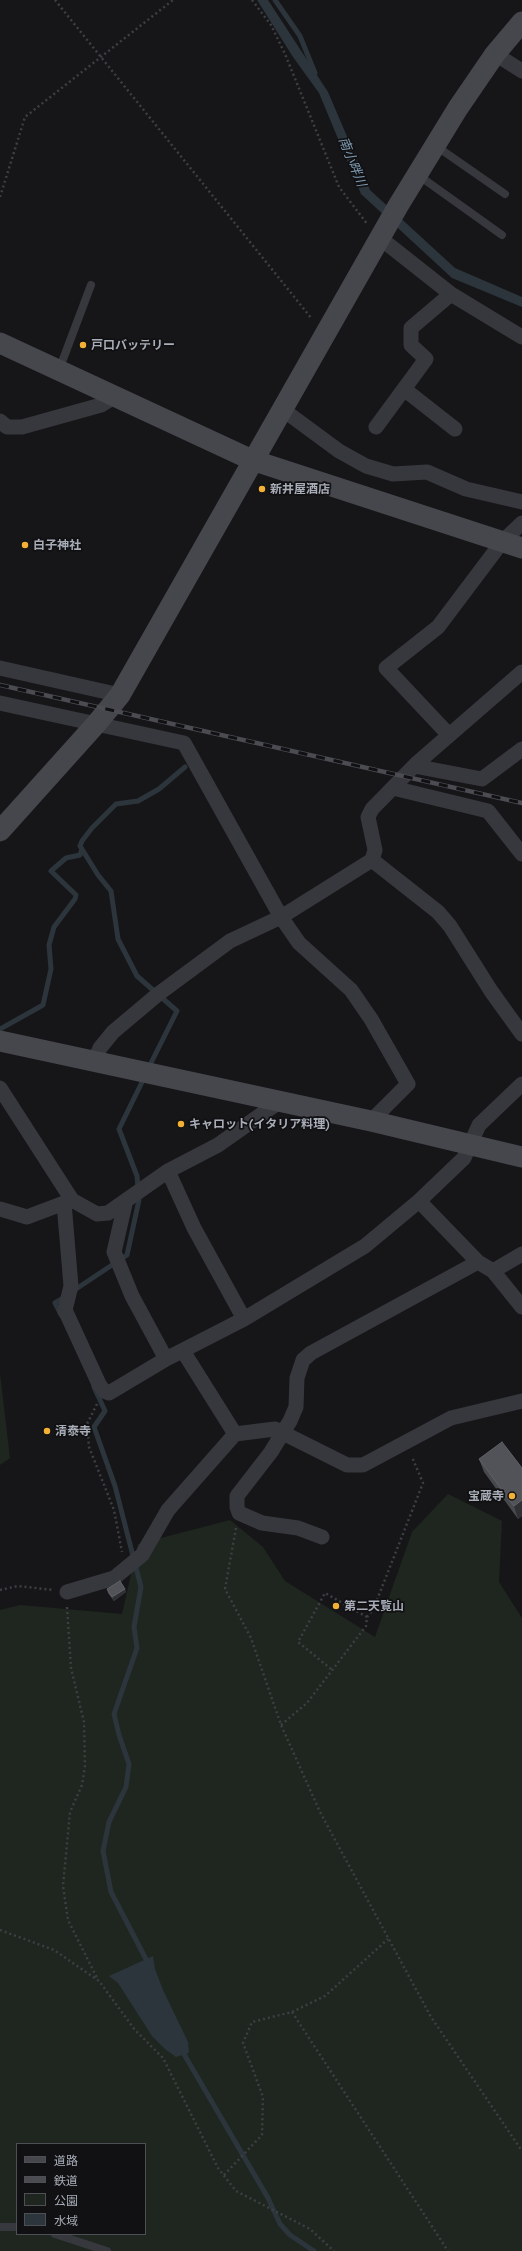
<!DOCTYPE html>
<html>
<head>
<meta charset="utf-8">
<style>
  body { margin:0 }
  #map { position:relative; width:522px; height:2251px; overflow:hidden; background:#161618; font-family:Quicksand,"Noto Sans JP",sans-serif }
  canvas { display:block }
  .legend { position:absolute; left:16px; top:2143px; width:130px; height:92px; box-sizing:border-box; background:#111113; border:1px solid #4d4f55; margin:0; padding:5px 7px; list-style:none; font-size:12px; color:#a8adb8 }
  .legend li { display:flex; align-items:center; gap:8px; height:20px }
  .legend b { width:20px; border:1px solid #4d4f55 }
</style>
</head>
<body>
<div id="map">
<canvas width="522" height="2251"></canvas>
<ul class="legend">
<li><b style="height:5px;background:#45474d"></b>道路</li>
<li><b style="height:5px;background:#4a4c52"></b>鉄道</li>
<li><b style="height:11px;background:#1e261f"></b>公園</li>
<li><b style="height:11px;background:#2c353c"></b>水域</li>
</ul>
</div>
<script>
const ctx = document.querySelector('canvas').getContext('2d');
ctx.lineJoin = 'round';
function fill(path, color) { ctx.fillStyle = color; ctx.fill(path, 'evenodd'); }
const toPath = rows => new Path2D(rows.map(r => 'M' + r).join(''));
function strokePath(path, color, width, dash) { ctx.strokeStyle = color; ctx.lineWidth = width; ctx.lineCap = dash ? 'butt' : 'round'; ctx.setLineDash(dash || []); ctx.stroke(path); }
function drawText(font, color, halo, rows, align = 'center') {
  ctx.font = font + ' Quicksand,"Noto Sans JP",sans-serif'; ctx.lineWidth = 3.5; ctx.setLineDash([]); ctx.textBaseline = 'middle'; ctx.strokeStyle = halo; ctx.fillStyle = color; for (const [text, x, y, turn = 0] of rows) {
    ctx.save(); ctx.translate(x, y); ctx.rotate((+turn || 0) * Math.PI / 180); ctx.textAlign = isNaN(turn) ? turn : align; if (halo) ctx.strokeText(text, 0, 0); ctx.fillText(text, 0, 0); ctx.restore();
  }
}
fill(toPath([
  [0,1373,10,1458,0,1465],
  [448,1494,502,1521,499,1582,522,1618,522,2251,0,2251,0,1610,20,1605,122,1614,138,1544,230,1520,263,1547,285,1581,375,1637,412,1532],
  [17,2144,145,2144,145,2234,17,2234]
]), '#1e261f');
fill(toPath([
  [257,0,268,0,328,92,370,190,455,268,522,297,522,307,452,278,361,194,319,93,293,57],
  [153,1956,155,1969,163,1990,188,2042,189,2053,176,2057,165,2049,152,2036,118,1983,109,1976]
]), '#2c353c');
strokePath(toPath([
  [275,0,300,36,315,73],
  [0,1029,43,1005,51,969,49,945,54,927,75,899,76,895,51,871,66,858,80,855,82,849],
  [149,1067,177,1011,137,976,118,939,111,891,98,875,80,846,82,841,92,828,116,804,138,801,159,789,185,767],
  [73,1291,127,1255,139,1200,137,1176,119,1129,145,1076],
  [61,1315,55,1303,65,1297],
  [94,1387,105,1411,94,1427,115,1486,141,1587,134,1627,137,1648,114,1714,119,1735,129,1764,126,1787,109,1822,103,1851,111,1892,149,1965],
  [181,2049,268,2198,280,2224,290,2235,314,2251]
]), '#2c353c', 5);
strokePath(toPath([
  [55,0,312,319],
  [252,0,271,25,285,54,339,187,368,225],
  [0,197,25,117,173,0],
  [97,1404,87,1424,89,1447,114,1510,122,1552],
  [236,1528,225,1589,251,1638,281,1725,320,1812,431,2017,522,2151],
  [0,1590,18,1586,53,1590],
  [67,1607,71,1668,84,1722,85,1766,82,1785,70,1812,63,1886,68,1920,98,1980],
  [331,1669,298,1642,325,1593,367,1617],
  [281,1725,307,1703,366,1626,367,1617,373,1610,423,1483,412,1457],
  [0,1930,54,1950,99,1981,135,2030,163,2058,218,2168,236,2191,310,2229,334,2251],
  [292,2012,448,2251],
  [224,2175,262,2135,263,2097,243,2043,252,2022,292,2012,325,1996,388,1939]
]), '#3d3f44', 2.5, [2, 3]);
strokePath(toPath([
  [436,146,505,194],
  [418,175,502,235],
  [59,370,91,285],
  [0,2227,17,2227],
  [55,2234,107,2251]
]), '#37383d', 8);
strokePath(toPath([
  [495,54,522,71],
  [380,238,451,294,522,337],
  [404,389,455,429],
  [282,409,339,451,366,466,393,474,427,472,466,489,522,502],
  [0,421,7,427,22,427,101,405,114,397],
  [376,427,426,359,411,345,411,328,451,294],
  [0,668,120,695],
  [0,703,184,743,281,917,299,943,351,990,371,1019,408,1084,371,1121],
  [449,735,386,668,438,627,502,542,522,523],
  [414,766,482,779,522,749],
  [393,788,488,811,522,854],
  [372,860,438,912,450,926,491,991,522,1034],
  [94,1062,100,1048,113,1032,157,995,230,941,281,917,372,860,375,850,368,817,372,809,416,764,522,672],
  [0,1088,72,1200],
  [168,1171,194,1228,244,1319],
  [126,1200,114,1252,132,1296,166,1359],
  [419,1201,478,1262,493,1271,522,1307],
  [64,1203,71,1286,65,1310,99,1384,104,1391,109,1393,166,1359,244,1319,365,1246,419,1201,464,1158,479,1125,522,1084],
  [0,1209,27,1217,72,1200,97,1214,108,1213,168,1171,218,1145,279,1102],
  [493,1271,522,1254],
  [235,1434,275,1429,347,1465,363,1465,451,1418,522,1401],
  [322,1537,298,1528,262,1523,239,1513,237,1507,237,1496,271,1452,290,1421,296,1407,297,1378,303,1360,311,1353,478,1262],
  [67,1592,114,1578,142,1555,168,1510,235,1434,183,1351]
]), '#37383d', 15);
strokePath(toPath([
  [0,343,252,460,522,548],
  [0,831,97,723,120,695,398,206,458,108,495,54,522,22],
  [0,1041,371,1121,522,1157]
]), '#45474d', 21);
const rail = toPath([
  [0,685,522,803]
]);
strokePath(rail, '#4a4c52', 4.5);
strokePath(rail, '#111113', 3, [9]);
fill(toPath([
  [479,1459,522,1468,522,1516,518,1519,484,1472],
  [107,1589,125,1589,126,1592,114,1601,108,1593]
]), '#47494d');
fill(toPath([
  [522,1500,522,1516,518,1519,514,1506],
  [125,1589,126,1592,114,1601,112,1597]
]), '#2f3033');
const building = toPath([
  [502,1442,522,1468,522,1500,514,1506,479,1459,502,1442],
  [120,1581,125,1589,112,1597,107,1589,120,1581]
]);
fill(building, '#525359');
strokePath(building, '#5f6168', 1);
for (const [x, y, r, color] of [
  [83,345,4,"#f2b134"],
  [262,489,4,"#f2b134"],
  [25,545,4,"#f2b134"],
  [181,1124,4,"#f2b134"],
  [47,1431,4,"#f2b134"],
  [512,1496,4,"#f2b134"],
  [336,1606,4,"#f2b134"]
]) { const dot = new Path2D(); dot.arc(x, y, r, 0, 2 * Math.PI); ctx.fillStyle = color; ctx.fill(dot); strokePath(dot, '#111113', 1.5); }
drawText('bold 12px', '#a8adb8', '#111113', [
  ["戸口バッテリー",91,345],
  ["新井屋酒店",270,489],
  ["白子神社",33,545],
  ["キャロット(イタリア料理)",189,1124],
  ["清泰寺",55,1431],
  ["宝蔵寺",504,1496,"right"],
  ["第二天覧山",344,1606]
], 'left');
drawText('italic 13px', '#7f9bb3', '#111113', [
  ["南小畔川",352,162,68]
]);
</script>
</body>
</html>
